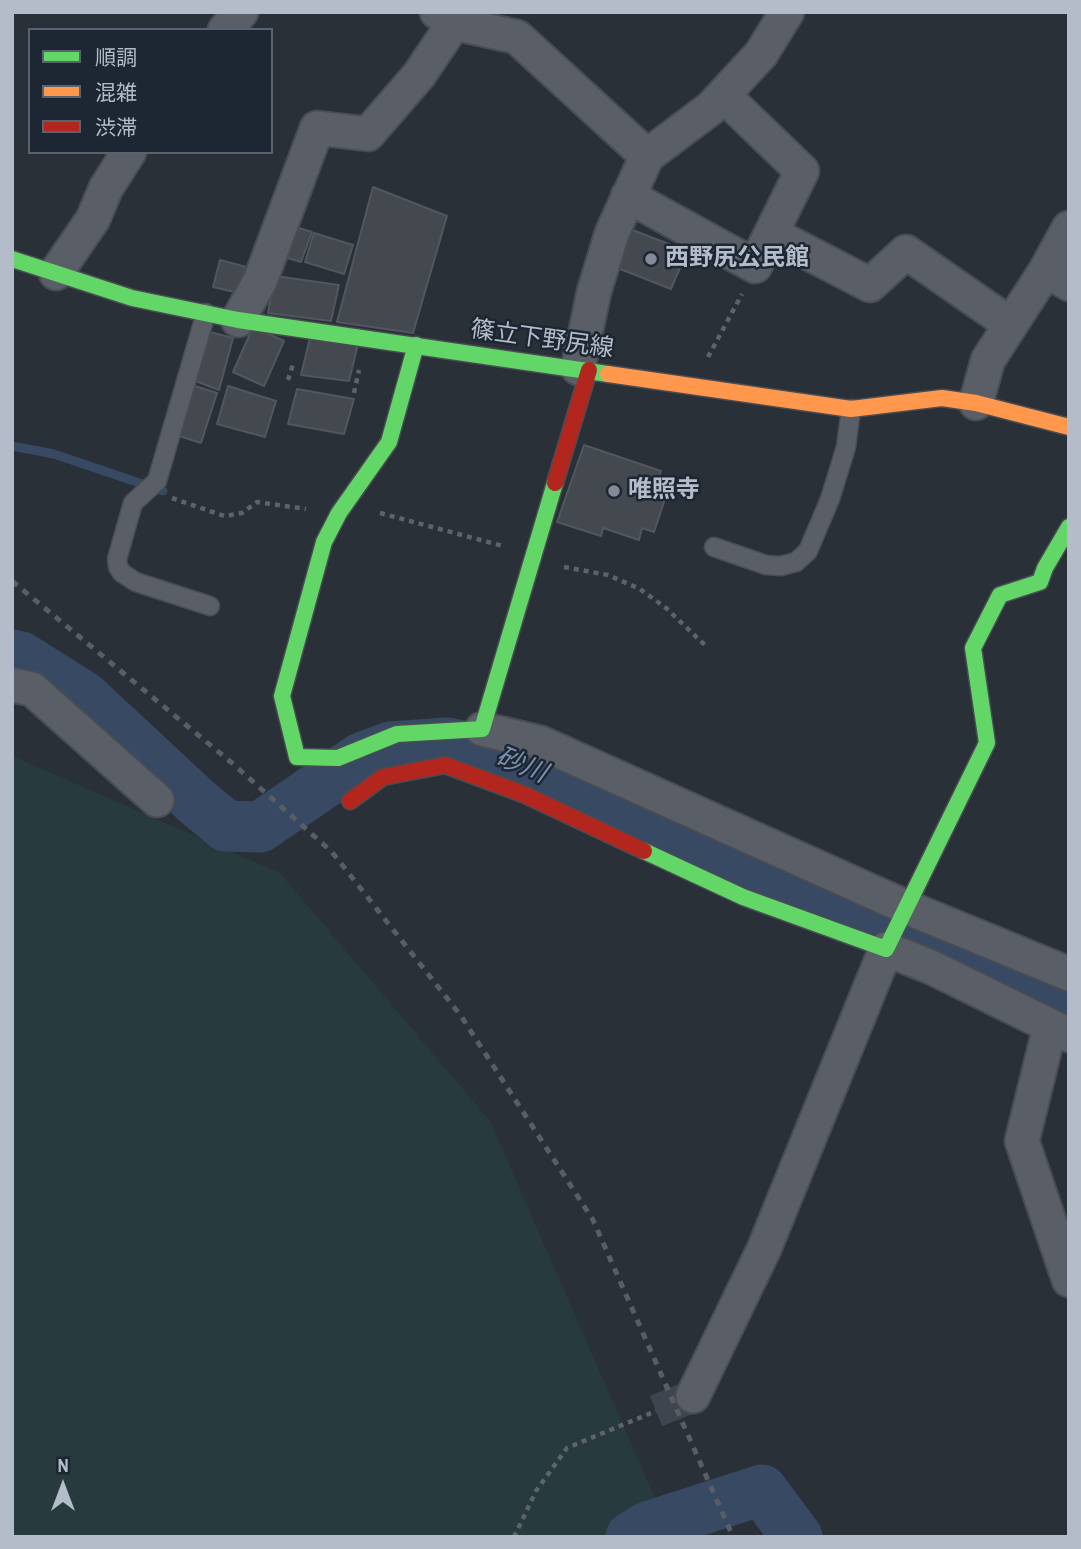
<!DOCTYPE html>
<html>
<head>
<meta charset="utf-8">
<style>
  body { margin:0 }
  #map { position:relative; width:1081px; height:1549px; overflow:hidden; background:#2a3038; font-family:"Archivo Narrow","Noto Sans JP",sans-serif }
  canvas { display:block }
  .frame { position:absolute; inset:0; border:14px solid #b4bcc9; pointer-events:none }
  .legend { position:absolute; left:28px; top:28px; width:245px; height:126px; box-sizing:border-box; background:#1d2633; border:2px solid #59626f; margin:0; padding:9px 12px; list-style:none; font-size:21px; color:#b4bcc9 }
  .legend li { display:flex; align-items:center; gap:14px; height:35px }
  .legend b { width:35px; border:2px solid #59626f }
  .north { position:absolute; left:28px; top:1451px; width:70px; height:70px; -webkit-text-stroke:5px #1d2633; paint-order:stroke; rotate:0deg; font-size:19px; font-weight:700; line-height:28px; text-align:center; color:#b4bcc9 }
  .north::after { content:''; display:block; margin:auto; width:24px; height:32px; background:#b4bcc9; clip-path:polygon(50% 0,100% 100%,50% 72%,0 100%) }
</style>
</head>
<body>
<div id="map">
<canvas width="1081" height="1549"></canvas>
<div class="frame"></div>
<ul class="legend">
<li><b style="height:9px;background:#63d668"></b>順調</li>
<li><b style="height:9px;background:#ff974d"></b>混雑</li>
<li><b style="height:9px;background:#b3261e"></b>渋滞</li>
</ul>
<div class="north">N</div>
</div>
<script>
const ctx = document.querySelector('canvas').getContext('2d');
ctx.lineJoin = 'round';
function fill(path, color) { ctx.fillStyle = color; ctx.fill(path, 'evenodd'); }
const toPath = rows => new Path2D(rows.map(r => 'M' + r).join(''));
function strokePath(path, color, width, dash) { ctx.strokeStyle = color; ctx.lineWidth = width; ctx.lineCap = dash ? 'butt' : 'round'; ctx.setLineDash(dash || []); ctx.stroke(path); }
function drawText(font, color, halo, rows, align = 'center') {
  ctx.font = font + ' "Archivo Narrow","Noto Sans JP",sans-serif'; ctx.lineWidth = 5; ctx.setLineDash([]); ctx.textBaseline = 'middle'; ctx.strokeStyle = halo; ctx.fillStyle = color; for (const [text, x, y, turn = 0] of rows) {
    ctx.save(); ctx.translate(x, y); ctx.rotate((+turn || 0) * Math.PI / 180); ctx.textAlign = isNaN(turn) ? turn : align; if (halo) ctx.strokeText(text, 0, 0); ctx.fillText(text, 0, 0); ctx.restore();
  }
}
fill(toPath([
  [12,756,280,873,490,1121,672,1537,12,1537]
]), '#273a3e');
strokePath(toPath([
  [12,446,54,454,163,491]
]), '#384963', 9);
strokePath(toPath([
  [12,655,21,657,83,696,197,802,226,826,260,827,361,758,390,747,447,743,496,754,1069,1002],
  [631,1537,647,1527,762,1490,797,1537]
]), '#384963', 51);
const building = toPath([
  [373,187,447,216,413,333,337,322,373,187],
  [285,224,312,232,301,262,275,254,285,224],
  [630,229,687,251,671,289,615,267,630,229],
  [314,233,353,245,344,274,305,262,314,233],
  [220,260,254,269,247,295,213,287,220,260],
  [275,276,339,285,331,321,268,313,275,276],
  [253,327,284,341,264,386,233,372,253,327],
  [206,331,233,338,219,390,193,380,206,331],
  [310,338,358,344,349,381,301,375,310,338],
  [192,385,217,393,201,443,176,435,192,385],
  [228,386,276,401,265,437,217,424,228,386],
  [297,389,354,399,344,434,288,424,297,389],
  [584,445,661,471,655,489,667,493,654,532,642,528,639,540,603,528,601,536,557,522,584,445]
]);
fill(building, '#444950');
strokePath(building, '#52575f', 2);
strokePath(toPath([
  [656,1411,693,1396]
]), '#3f454e', 33, [33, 17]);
const lane = toPath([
  [206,313,157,481,133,503,117,559,118,567,122,573,136,582,210,606],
  [714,547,766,565,781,566,796,562,808,551,830,499,846,447,851,409]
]);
const street = toPath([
  [437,12,454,23,517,37,647,156],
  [225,30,241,12],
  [628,196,755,266,802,171,723,95],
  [1069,228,1046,270,1069,284],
  [772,234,870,285,906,252,1010,324],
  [56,273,93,219,106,188,129,152],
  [238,320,260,281,317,128,368,134,419,75,454,23],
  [578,368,594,292,612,233,647,156,711,108,761,54,787,12],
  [976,403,988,360,1046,270],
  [12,685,32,689,157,800],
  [482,729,541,743,906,907,1069,974],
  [1050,1027,1022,1141,1069,1280],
  [693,1396,764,1249,886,949,931,967,1069,1035]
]);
const fast = toPath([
  [12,259,132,298,238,320,608,374],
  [416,345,389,442,339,513,324,542,282,696,297,757,338,758,397,734,482,729,555,483],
  [644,851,743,897,886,949,987,743,973,648,1000,595,1040,582,1045,568,1069,527]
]);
const slow = toPath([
  [608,374,851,409,942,398,976,403,1069,427]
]);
const jam = toPath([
  [555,483,589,370],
  [350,801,383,777,445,765,523,794,644,851]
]);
strokePath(lane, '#484c53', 21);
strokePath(street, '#484c53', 37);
strokePath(fast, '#484c53', 19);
strokePath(slow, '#484c53', 19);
strokePath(jam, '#484c53', 19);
strokePath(toPath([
  [708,357,742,294],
  [288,380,294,361],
  [354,393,359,370],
  [172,498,224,516,242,513,257,502,306,509],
  [380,513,503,546],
  [564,567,608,575,640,589,666,608,708,648],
  [514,1537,536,1491,567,1448,656,1411]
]), '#5d636a', 4.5, [5, 5]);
strokePath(lane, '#5a5e66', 18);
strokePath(street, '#5a5e66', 33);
strokePath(fast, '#63d668', 16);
strokePath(slow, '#ff974d', 16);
strokePath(jam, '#b3261e', 16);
strokePath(toPath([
  [12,581,232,763,332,852,461,1016,593,1220,733,1537]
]), '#595d64', 5, [7, 7]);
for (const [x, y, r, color] of [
  [651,259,7,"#848b96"],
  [614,491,7,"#848b96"]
]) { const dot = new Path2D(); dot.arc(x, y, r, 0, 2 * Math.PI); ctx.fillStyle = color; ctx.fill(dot); strokePath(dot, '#1d2633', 2.5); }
drawText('bold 24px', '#b4bcc9', '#1d2633', [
  ["西野尻公民館",665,259],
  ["唯照寺",628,491]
], 'left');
drawText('24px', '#b4bcc9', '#1d2633', [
  ["篠立下野尻線",542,340,8]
]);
drawText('italic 26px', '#7c92b1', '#1d2633', [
  ["砂川",521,766,22]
]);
</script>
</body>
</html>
